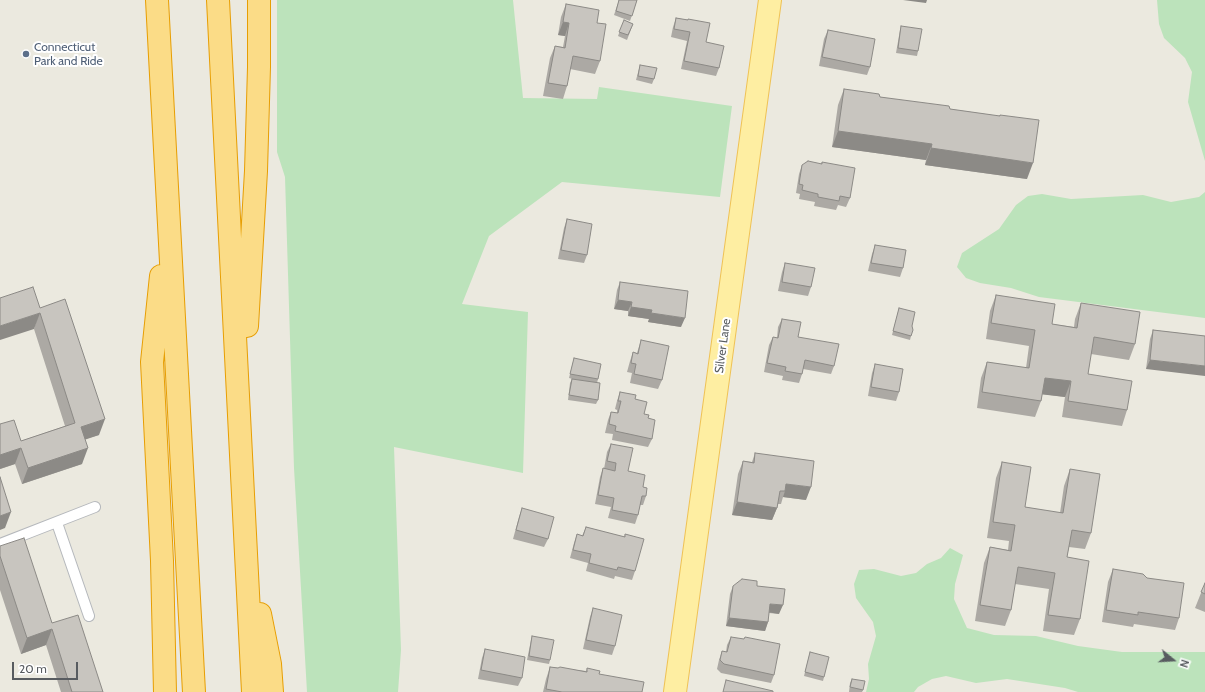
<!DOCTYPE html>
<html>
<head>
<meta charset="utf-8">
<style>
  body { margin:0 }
  #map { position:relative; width:1205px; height:692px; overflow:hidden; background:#ebe9df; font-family:Cabin,sans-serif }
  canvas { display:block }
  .north { position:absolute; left:1153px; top:640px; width:40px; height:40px; -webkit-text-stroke:3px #fff; paint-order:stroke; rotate:108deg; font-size:11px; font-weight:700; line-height:16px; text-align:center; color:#585c60 }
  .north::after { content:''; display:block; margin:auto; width:14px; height:18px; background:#585c60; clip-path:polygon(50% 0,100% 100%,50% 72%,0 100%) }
  .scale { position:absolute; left:12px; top:662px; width:66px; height:18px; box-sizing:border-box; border:2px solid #585c60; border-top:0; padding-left:5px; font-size:12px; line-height:14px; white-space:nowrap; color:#585c60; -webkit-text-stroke:3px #fff; paint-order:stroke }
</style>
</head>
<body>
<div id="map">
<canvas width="1205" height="692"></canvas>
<div class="north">N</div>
<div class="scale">20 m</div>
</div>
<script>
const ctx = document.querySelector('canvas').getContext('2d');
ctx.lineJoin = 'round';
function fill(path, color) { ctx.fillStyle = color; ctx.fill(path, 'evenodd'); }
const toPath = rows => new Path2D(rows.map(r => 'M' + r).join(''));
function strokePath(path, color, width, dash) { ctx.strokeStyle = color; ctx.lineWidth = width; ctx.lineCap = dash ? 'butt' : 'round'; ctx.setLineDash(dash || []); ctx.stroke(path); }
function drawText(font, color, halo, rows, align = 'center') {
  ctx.font = font + ' Cabin,sans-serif'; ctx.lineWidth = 4; ctx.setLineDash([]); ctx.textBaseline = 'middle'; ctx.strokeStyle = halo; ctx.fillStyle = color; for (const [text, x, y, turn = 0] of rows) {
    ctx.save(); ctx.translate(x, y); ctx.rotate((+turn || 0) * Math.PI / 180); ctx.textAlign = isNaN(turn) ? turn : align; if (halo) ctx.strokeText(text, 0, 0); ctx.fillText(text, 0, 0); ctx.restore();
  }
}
fill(toPath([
  [277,0,513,0,523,98,597,99,599,87,732,106,720,197,562,182,489,236,462,304,528,312,523,473,394,447,401,650,398,692,307,692,294,468,285,177,277,152],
  [1157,0,1205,0,1205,161,1188,102,1192,72,1185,58,1164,38,1159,24],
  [1205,192,1205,318,1039,297,1011,288,980,283,966,278,957,267,962,253,999,229,1016,205,1028,196,1042,194,1071,199,1143,195,1171,202,1199,197],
  [950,548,963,555,955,584,954,599,967,628,994,635,1036,636,1078,646,1122,652,1205,652,1205,692,1078,692,1065,688,1007,679,976,683,946,676,932,679,918,687,914,692,866,692,869,679,868,664,876,636,873,622,856,598,854,584,859,570,874,569,901,576,916,573,927,564,941,558]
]), '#bce3bb');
const service = toPath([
  [57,523,89,616],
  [0,544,95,507]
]);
const primary = toPath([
  [675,692,770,0]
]);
const motorway = toPath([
  [157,0,194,692],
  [218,0,253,692],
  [161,276,152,362,162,561,165,692],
  [247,326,256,171,259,67,259,0],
  [260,614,270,664,272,692]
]);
strokePath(service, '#b5b8bc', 12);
strokePath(primary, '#efc255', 24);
strokePath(motorway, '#e79e03', 24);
strokePath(service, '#fff', 10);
strokePath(primary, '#feeea2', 22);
strokePath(motorway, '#fbdc87', 22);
fill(toPath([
  [619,0,637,0,630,21,614,15],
  [566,4,597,23,600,61,595,74,570,69,567,86,563,99,543,96,550,58,555,46,563,47,565,36,558,35,561,17],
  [676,18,688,20,688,19,706,42,719,68,716,76,681,69,687,41,671,37,673,27],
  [624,20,633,24,627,40,618,36],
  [901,26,918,51,917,56,896,53,900,30],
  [828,30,870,67,867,75,819,66,824,39],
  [640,65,654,79,652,84,636,80],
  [844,89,880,97,950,109,999,116,1000,115,1027,179,925,165,926,160,832,147,838,105],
  [822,162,850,198,846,207,838,205,836,210,814,206,815,202,799,199,800,194,796,193,799,174,802,165,821,164],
  [567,219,587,255,584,263,558,259,564,228],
  [875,245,903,268,900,277,868,271,872,254],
  [785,263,811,287,808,296,778,291,782,272],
  [620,282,681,327,648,322,649,319,628,316,628,311,614,309,617,290],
  [996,295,1052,324,1074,327,1075,319,1081,303,1135,344,1129,360,1091,354,1088,374,1127,410,1122,426,1062,417,1065,397,1042,394,1041,401,1035,417,977,408,981,378,987,362,1026,368,1029,346,986,339,990,311],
  [40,308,99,435,85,439,82,464,22,484,15,464,0,469,0,424,21,441,65,426,34,329],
  [899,308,912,326,911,336,910,340,892,335],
  [782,319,798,337,834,366,831,374,803,369,802,374,799,383,782,380,783,376,764,372,769,345,773,337,777,338,778,327],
  [1153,330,1205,336,1146,369,1150,339],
  [641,340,662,380,658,389,630,383,632,373,627,372,630,361,633,352,637,353],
  [574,358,598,379,597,383,598,400,596,404,568,400,570,383,572,379,577,380,569,378],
  [875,364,899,392,896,401,868,396,872,373],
  [620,392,635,399,644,414,648,418,652,439,648,447,612,440,613,434,605,433,608,420,611,412,617,413,617,410,615,409,617,401],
  [611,444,628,471,643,487,646,496,643,505,640,505,638,515,635,524,608,518,611,507,595,504,600,477,603,468,604,469,607,452],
  [755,453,806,500,783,497,781,504,778,504,777,508,772,520,732,515,738,474,743,461,752,462],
  [1002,462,1025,507,1060,513,1064,486,1070,469,1091,533,1085,549,1069,547,1067,557,1080,619,1074,635,1043,631,1049,589,1015,584,1011,610,1005,626,975,621,984,563,990,547,1008,550,1009,541,987,538,996,478],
  [522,508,548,539,544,547,513,539,519,517],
  [586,527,624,537,625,534,635,571,632,580,615,576,614,579,586,571,588,563,570,558,574,543,577,534,582,536],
  [0,546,52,623,103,692,61,692,46,645,21,654,0,590],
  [1113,569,1179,618,1175,630,1134,624,1133,627,1102,622,1108,582],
  [1205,583,1205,612,1195,608],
  [733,586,757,586,779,614,769,613,768,622,765,631,726,626,730,594],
  [593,608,615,646,612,655,583,649,590,617],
  [532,636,550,660,549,664,527,660,531,640],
  [731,637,774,675,771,683,721,673,717,669,719,660,722,651,726,652,727,645],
  [485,649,522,678,518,686,478,679,482,658],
  [810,652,824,677,823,681,804,676],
  [550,667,586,671,587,668,599,674,642,692,543,692,546,679],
  [852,679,863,690,862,692,849,692,850,683]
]), '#aca9a4');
fill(toPath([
  [903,0,927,0,926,3],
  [563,22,569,23,565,36,558,35],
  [838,131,932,144,926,160,832,147],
  [931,148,1033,163,1027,179,925,165],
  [618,300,632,302,628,311,614,309],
  [631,307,652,310,649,319,628,316],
  [40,313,34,329,0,340,0,326],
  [651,313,685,318,681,327,648,322],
  [1150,360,1205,366,1205,376,1146,369],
  [1045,378,1071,381,1065,397,1039,394],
  [105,419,99,435,75,443,81,427],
  [21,448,15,464,0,469,0,455],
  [88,448,82,464,22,484,28,468],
  [786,484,811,487,806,500,783,497,785,491],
  [737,502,777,508,772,520,732,515],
  [11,512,5,528,0,530,0,516],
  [770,604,783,605,779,614,767,612],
  [729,618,768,622,765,631,726,626],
  [52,629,46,645,21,654,27,638]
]), '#8c8a86');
const building = toPath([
  [619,0,637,0,632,16,616,11,619,0],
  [566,4,599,10,597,23,606,24,600,61,573,56,567,86,548,83,555,46,565,48,569,23,563,22,566,4],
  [676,18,688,20,688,19,710,23,706,42,724,46,719,68,684,61,690,32,674,29,676,18],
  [624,20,633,24,628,35,619,32,624,20],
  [901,26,922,29,918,51,898,48,901,26],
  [828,30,875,39,870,67,822,57,828,30],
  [640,65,657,68,654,79,638,76,640,65],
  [844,89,879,94,880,97,949,106,950,109,1000,116,1000,115,1039,120,1033,163,931,148,932,144,838,131,844,89],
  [808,161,822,164,822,162,855,168,850,198,840,196,839,201,818,197,818,194,802,190,803,185,799,184,802,165,808,161],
  [567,219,592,224,587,255,561,250,567,219],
  [875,245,906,250,903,268,871,263,875,245],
  [785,263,815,268,811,287,782,282,785,263],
  [620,282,688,291,685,318,651,313,652,310,631,307,632,302,618,300,620,282],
  [33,287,40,308,65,299,105,419,81,427,88,448,28,468,21,448,0,455,0,424,14,420,21,441,75,423,40,313,0,326,0,298,33,287],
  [996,295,1055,304,1052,324,1077,328,1081,303,1140,312,1135,344,1094,337,1088,374,1132,381,1127,410,1068,401,1071,381,1045,378,1041,401,982,392,987,362,1029,368,1035,330,991,323,996,295],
  [899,308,915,312,912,326,913,330,911,336,893,331,899,308],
  [782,319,801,322,798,337,839,344,834,366,805,360,802,374,785,371,786,367,767,363,773,337,778,338,782,319],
  [1153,330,1205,336,1205,366,1150,360,1153,330],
  [641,340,669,346,662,380,634,374,636,364,631,363,633,352,638,354,641,340],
  [574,358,601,364,598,379,570,374,574,358],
  [875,364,903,369,899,392,871,387,875,364],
  [572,379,600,383,598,400,569,395,572,379],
  [620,392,636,395,635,399,647,402,644,414,649,415,648,418,655,420,652,439,615,431,616,426,609,424,611,412,618,413,621,401,618,401,620,392],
  [611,444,633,448,628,471,645,475,643,487,647,488,646,496,642,496,638,515,612,510,614,498,598,495,603,468,615,471,616,463,607,461,611,444],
  [755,453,814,461,811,487,786,484,785,491,780,491,777,508,737,502,743,461,754,463,755,453],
  [1002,462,1031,467,1025,507,1063,513,1070,469,1100,474,1091,533,1072,530,1067,557,1089,561,1080,619,1048,615,1055,573,1018,567,1011,610,980,605,990,547,1011,551,1015,525,993,522,1002,462],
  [0,477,11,512,0,516,0,477],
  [522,508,554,517,548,539,516,530,522,508],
  [586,527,625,537,625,534,644,539,635,571,618,567,617,570,589,563,591,554,573,550,577,534,583,536,586,527],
  [24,538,52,623,78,615,103,692,72,692,52,629,27,638,0,556,0,546,24,538],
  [1113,569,1143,574,1147,578,1184,583,1179,618,1138,612,1138,615,1106,610,1113,569],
  [742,579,757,581,757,586,785,589,783,605,770,604,768,622,729,618,733,586,742,579],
  [1205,583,1205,594,1201,592,1205,583],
  [593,608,622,615,615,646,586,640,593,608],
  [532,636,554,640,550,660,529,656,532,636],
  [731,637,744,639,745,637,780,644,774,675,724,664,720,660,722,651,727,652,731,637],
  [485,649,525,657,522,678,481,670,485,649],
  [810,652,829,657,824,677,805,672,810,652],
  [550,667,558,668,560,667,587,672,587,668,600,671,599,674,644,682,642,692,562,692,546,689,550,667],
  [852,679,865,681,863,690,850,687,852,679],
  [726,680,773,691,773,692,723,692,726,680]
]);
fill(building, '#c8c5bf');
strokePath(building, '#8c8a86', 1);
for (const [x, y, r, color] of [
  [26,54,4,"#5c6f8a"]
]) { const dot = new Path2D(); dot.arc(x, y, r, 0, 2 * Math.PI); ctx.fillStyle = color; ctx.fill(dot); strokePath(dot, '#fff', 1.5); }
drawText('12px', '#4e5e75', '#fff', [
  ["Connecticut",34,47],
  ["Park and Ride",34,61]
], 'left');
drawText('12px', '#585c60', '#fff', [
  ["Silver Lane",723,346,-82]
]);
</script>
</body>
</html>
